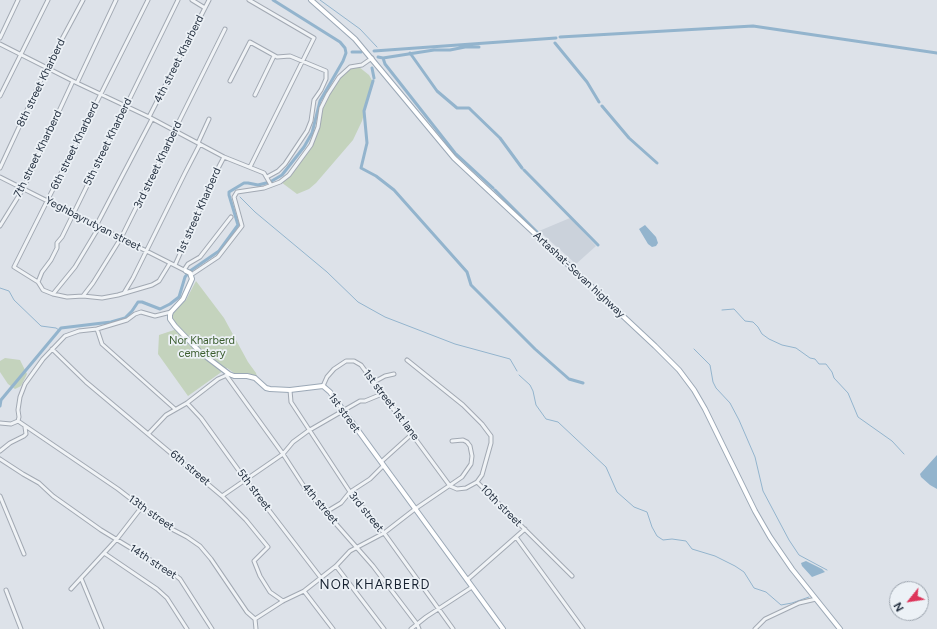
<!DOCTYPE html>
<html>
<head>
<meta charset="utf-8">
<style>
  body { margin:0 }
  #map { position:relative; width:937px; height:629px; overflow:hidden; background:#dde2e9; font-family:Figtree,sans-serif }
  canvas { display:block }
  .north { position:absolute; left:889px; top:581px; width:40px; height:40px; box-sizing:border-box; background:#ecf1f6; border:1px solid #9ca4ae; border-radius:50%; rotate:240deg; font-size:11px; font-weight:700; line-height:16px; text-align:center; color:#253141 }
  .north::after { content:''; display:block; margin:auto; width:14px; height:18px; background:#dd3359; clip-path:polygon(50% 0,100% 100%,50% 72%,0 100%) }
</style>
</head>
<body>
<div id="map">
<canvas width="937" height="629"></canvas>
<div class="north">N</div>
</div>
<script>
const ctx = document.querySelector('canvas').getContext('2d');
ctx.lineJoin = 'round';
function fill(path, color) { ctx.fillStyle = color; ctx.fill(path, 'evenodd'); }
const toPath = rows => new Path2D(rows.map(r => 'M' + r).join(''));
function strokePath(path, color, width, dash) { ctx.strokeStyle = color; ctx.lineWidth = width; ctx.lineCap = dash ? 'butt' : 'round'; ctx.setLineDash(dash || []); ctx.stroke(path); }
function drawText(font, color, halo, rows, align = 'center') {
  ctx.font = font + ' Figtree,sans-serif'; ctx.lineWidth = 3.5; ctx.setLineDash([]); ctx.textBaseline = 'middle'; ctx.strokeStyle = halo; ctx.fillStyle = color; for (const [text, x, y, turn = 0] of rows) {
    ctx.save(); ctx.translate(x, y); ctx.rotate((+turn || 0) * Math.PI / 180); ctx.textAlign = isNaN(turn) ? turn : align; if (halo) ctx.strokeText(text, 0, 0); ctx.fillText(text, 0, 0); ctx.restore();
  }
}
fill(toPath([
  [570,218,596,246,576,264,539,231]
]), '#cbd2db');
fill(toPath([
  [359,67,369,75,373,82,362,121,353,140,316,183,309,189,297,194,281,182,309,150,319,129,321,108,336,83,348,68],
  [196,281,224,318,248,362,256,373,257,377,247,373,237,375,227,368,188,396,158,354,159,335,174,330,170,315,186,300],
  [5,358,20,360,27,374,21,386,15,389,8,384,0,372,0,361]
]), '#c4d3bd');
fill(toPath([
  [645,225,656,237,658,243,656,246,652,247,648,244,639,229],
  [937,455,937,489,930,485,921,477,920,474],
  [806,561,822,569,825,572,812,577,802,566,801,563]
]), '#93b4cd');
strokePath(toPath([
  [320,0,360,29,377,47],
  [240,197,255,212,327,272,358,302,385,317,455,344,510,359,517,371],
  [0,288,9,291,14,300,41,326,56,328,59,330],
  [722,310,734,309,745,321,753,322,758,327,762,334,769,339,782,345,796,348,810,358,815,359,819,364,826,364,832,372,834,378,848,393,858,417,892,441,904,454],
  [694,349,710,365,713,382,716,388,730,403,739,420,755,457,763,491,789,540,799,555,827,570],
  [519,375,530,385,533,391,536,405,546,419,558,422,606,467,617,492,634,507,647,512,652,527,657,536,663,540,672,539,686,541,692,549,715,556,735,566,744,572,754,588,766,592,781,605,792,603,809,597]
]), '#93b4cd', 1);
strokePath(toPath([
  [560,37,753,26,937,53],
  [555,43,587,82,599,102],
  [374,51,556,38],
  [352,52,361,52],
  [410,53,437,91,457,108,469,108,472,111,500,138,522,168],
  [378,57,383,58,434,50,450,50,465,47,479,47],
  [383,58,385,64,455,153,493,188],
  [372,68,374,78],
  [373,81,364,111,367,143,361,168,376,176,394,190,467,272,471,285,535,349,569,379,583,383],
  [602,106,629,138,657,163],
  [524,170,598,245],
  [495,190,537,232],
  [0,406,1,400,61,328,111,322,125,318,132,311,138,302,142,302,160,309,170,304,179,297,185,277,190,271,219,251,238,225,229,195,229,192,244,183,248,183,258,185,270,182,282,175,304,147,312,133,320,101,343,61,346,53,345,48,340,42,273,0]
]), '#93b4cd', 3);
const minor = toPath([
  [148,0,14,267,38,282,43,290,53,294,67,297,83,296,102,298,118,295,152,285,159,281,170,263],
  [192,0,205,8],
  [249,0,314,38,250,167],
  [0,38,18,0],
  [0,44,77,83,149,117,224,157,264,173,271,185],
  [230,81,250,42,277,57,290,56,326,71,326,79,321,90,314,100,311,121,307,131,285,164,278,171,267,177],
  [77,83,116,0],
  [255,95,274,56],
  [0,96,48,0],
  [149,117,209,0],
  [198,143,209,119],
  [0,168,47,67,83,0],
  [0,177,186,271],
  [0,226,23,189,73,81],
  [96,226,152,119],
  [175,265,210,187,214,176,224,157],
  [184,270,188,264,200,257,231,217],
  [191,275,218,257,242,226,234,197,237,192,264,188,280,182,289,175,311,145,318,127,321,108,328,94,339,77,350,67,362,65,372,58],
  [38,282,42,272,51,260,57,248,57,243,62,237,178,0],
  [124,293,133,278,185,173,200,144],
  [53,294,75,267,99,227],
  [83,296,93,283,121,238,225,29],
  [97,329,102,344,175,409],
  [52,349,86,382,222,496,246,520,268,547,254,561,260,576,270,592,283,601],
  [226,375,283,454,307,491,373,566,417,624,419,629],
  [374,382,385,376,394,374],
  [323,386,327,377,334,369,346,361,354,361,361,365,450,486,457,489,466,488,477,482,482,475,491,443,491,436,482,424,463,405,407,360],
  [290,390,291,402,350,492,384,533,453,629],
  [187,403,201,418,245,479,321,578],
  [18,421,118,489,166,526,187,537,200,546,211,559,247,612,255,619,256,629],
  [0,423,11,424,18,421,19,417,18,410,20,397,25,384,43,359,65,336,79,331,97,329,127,320,135,314,141,312,155,316,171,312],
  [149,433,166,415,187,403,218,379,227,375],
  [0,451,10,443,24,436,26,434,25,427],
  [0,459,23,474,39,483,53,496,101,530,175,575,180,579,212,629],
  [381,462,412,434],
  [477,482,572,576],
  [0,496,24,554],
  [222,496,283,454,293,442,308,431,360,401,365,401,382,394],
  [326,512,341,503,350,492,370,479,383,466],
  [516,537,583,629],
  [104,553,157,589,167,598,187,629],
  [336,566,384,629],
  [81,578,102,629],
  [467,580,525,529],
  [71,589,117,539,141,508],
  [6,590,21,629],
  [304,591,333,629],
  [255,619,283,601,304,591,336,566,350,551,384,533,415,509,462,477,471,464,472,456,470,446,467,442,463,440,452,441],
  [411,629,426,617,472,587],
  [755,629,765,619,799,603,816,599]
]);
const major = toPath([
  [311,0,355,39,454,158,655,346,679,370,694,390,705,409,755,511,770,537,792,569,840,629],
  [186,271,190,273,192,279,183,299,171,312,170,315,170,319,175,326,200,352,229,374,234,376,247,376,255,378,266,388,270,389,290,390,323,386,330,392,503,629]
]);
strokePath(minor, '#a2a9b3', 5);
strokePath(major, '#9ba8b6', 6);
strokePath(minor, '#f0f3f6', 3);
strokePath(major, '#fff', 4);
drawText('11px', '#253141', '#ecf1f6', [
  ["4th street Kharberd",179,59,-63],
  ["8th street Kharberd",41,83,-64],
  ["5th street Kharberd",108,142,-64],
  ["6th street Kharberd",75,146,-64],
  ["7th street Kharberd",38,154,-64],
  ["3rd street Kharberd",158,165,-64],
  ["1st street Kharberd",199,211,-66],
  ["Yeghbayrutyan street",93,224,27],
  ["Artashat-Sevan highway",579,275,43],
  ["1st street 1st lane",391,405,53],
  ["1st street",344,413,54],
  ["6th street",190,468,40],
  ["5th street",254,490,53],
  ["4th street",320,504,50],
  ["10th street",501,506,45],
  ["3rd street",366,512,51],
  ["13th street",151,513,35],
  ["14th street",153,562,33]
]);
drawText('11px', '#3c5e30', '#ecf1f6', [
  ["Nor Kharberd",202,341],
  ["cemetery",202,354]
]);
ctx.letterSpacing = '1px';
drawText('13px', '#172231', '#ecf1f6', [
  ["NOR KHARBERD",375,585]
]);
ctx.letterSpacing = '0px';
</script>
</body>
</html>
